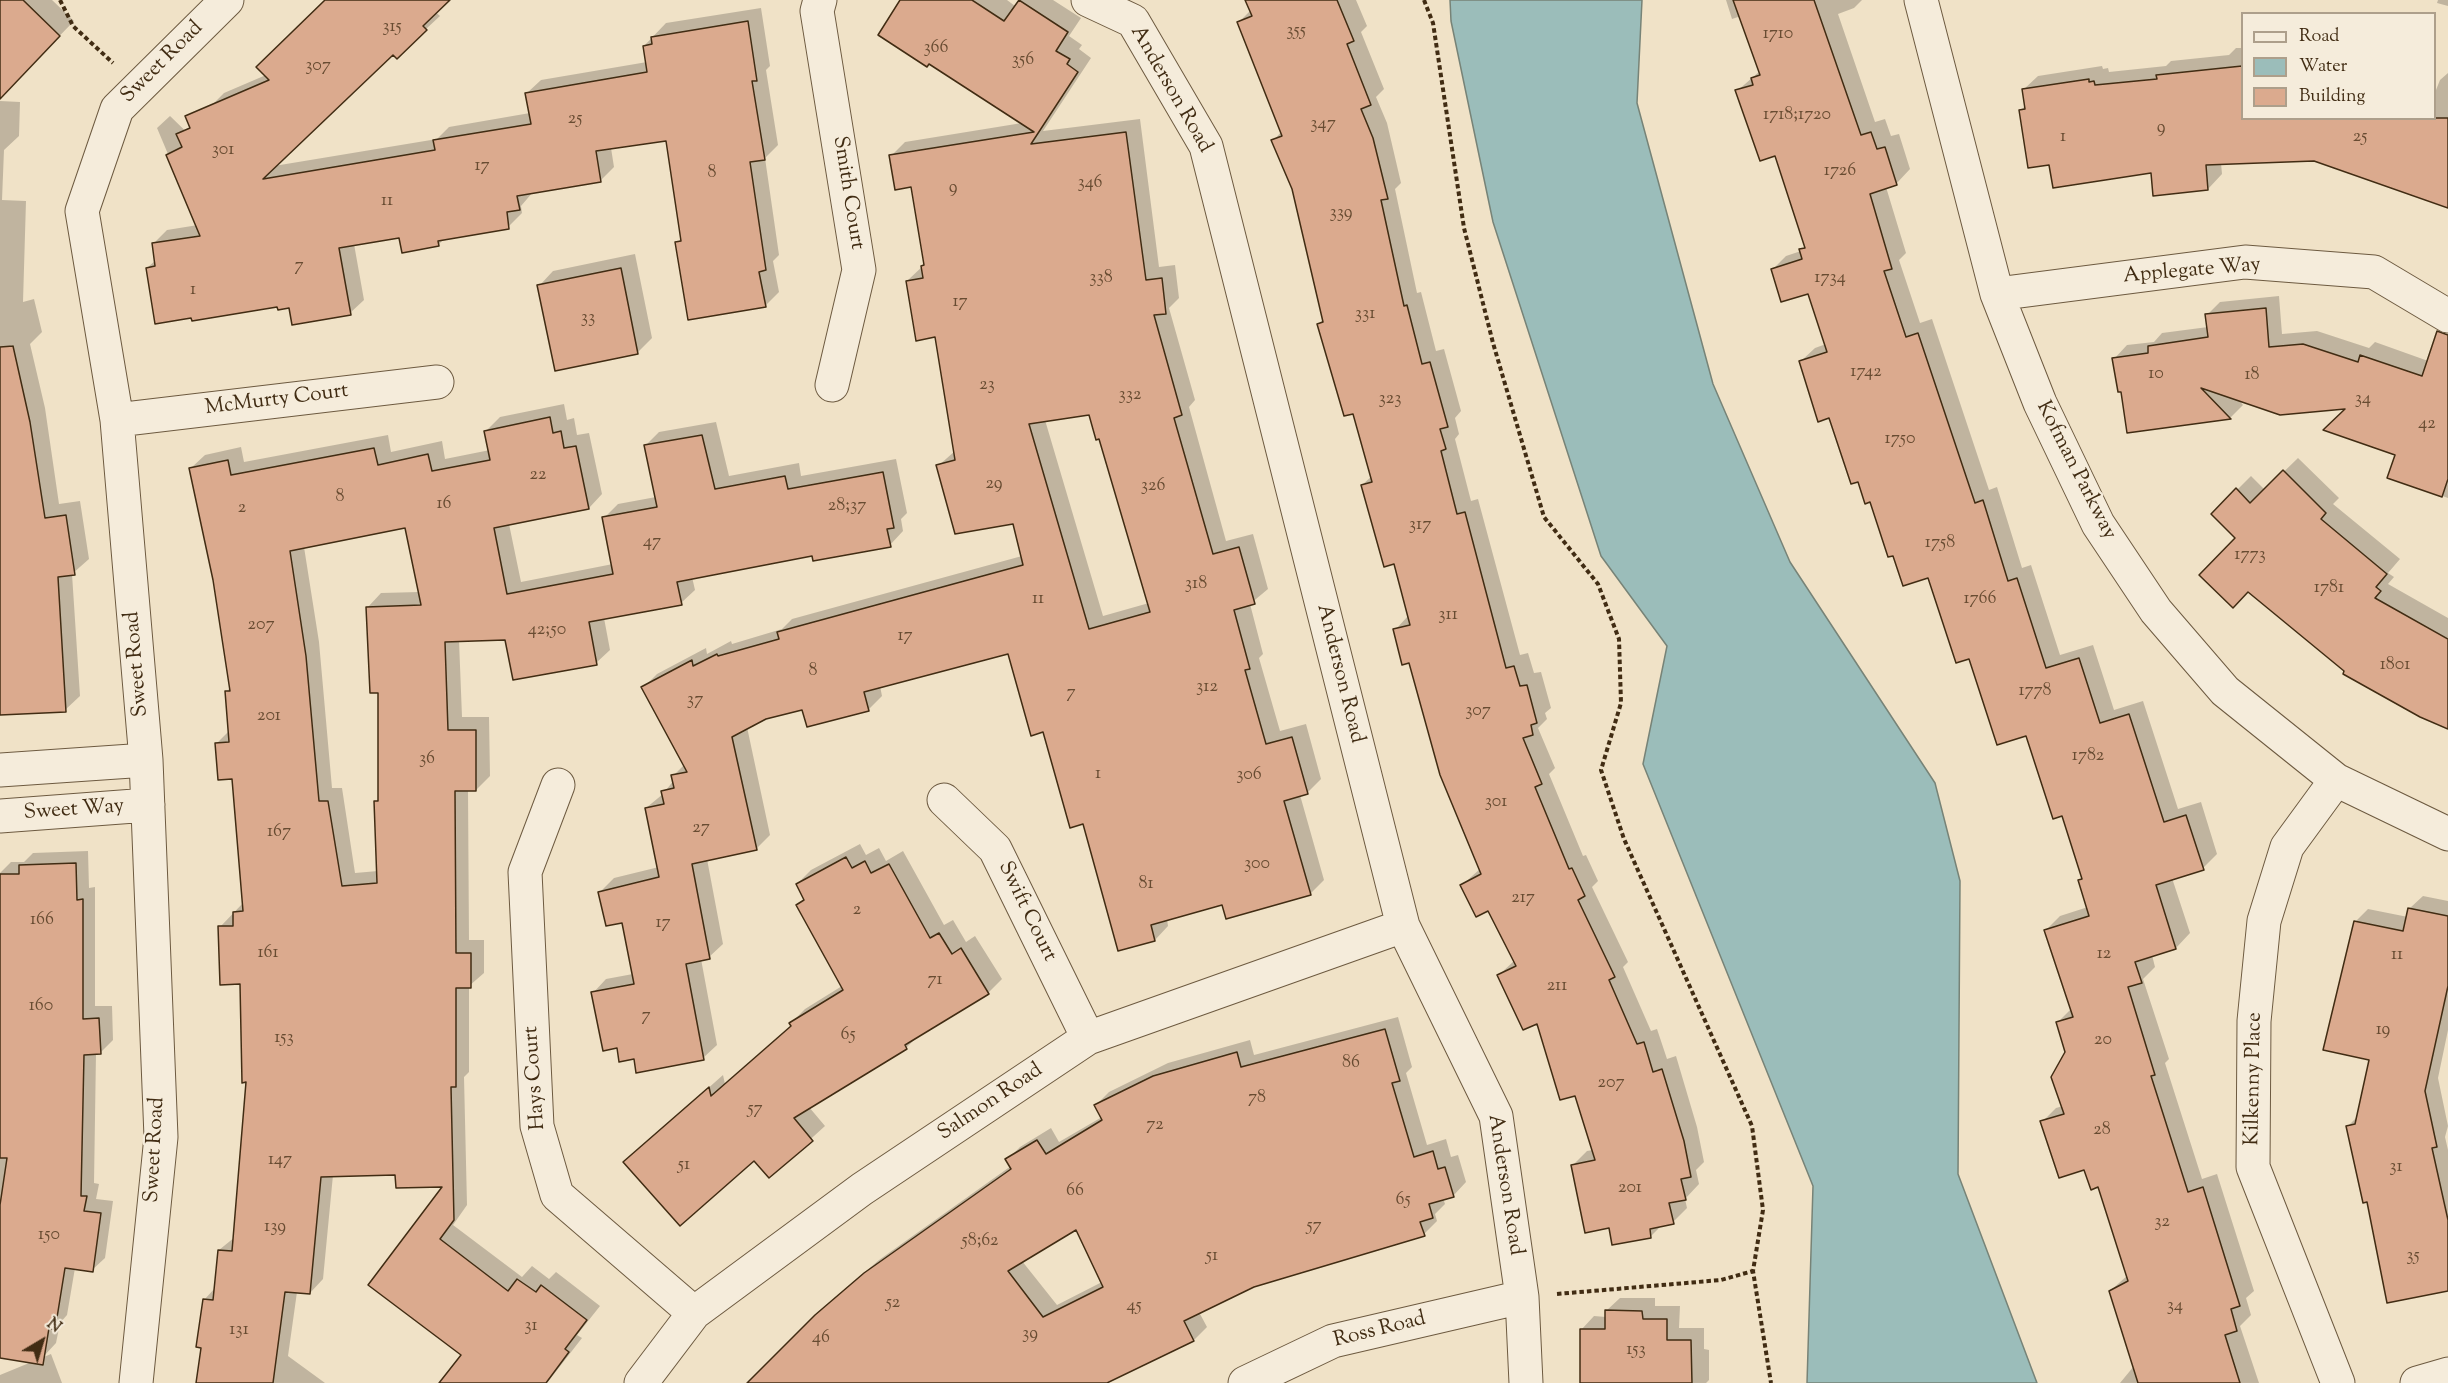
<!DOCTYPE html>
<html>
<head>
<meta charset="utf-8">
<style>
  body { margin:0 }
  #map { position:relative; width:2448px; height:1383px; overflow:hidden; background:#f0e2c7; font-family:"Sorts Mill Goudy",serif }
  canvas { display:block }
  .legend { position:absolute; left:2241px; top:12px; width:195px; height:108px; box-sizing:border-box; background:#f5ecdb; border:2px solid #ad9f8b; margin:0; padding:8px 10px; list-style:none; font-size:18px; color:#412c13 }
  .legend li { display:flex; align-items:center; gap:12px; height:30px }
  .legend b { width:30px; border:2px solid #ad9f8b }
  .north { position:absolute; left:12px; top:1311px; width:60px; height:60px; -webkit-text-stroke:4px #f5ecdb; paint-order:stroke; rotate:38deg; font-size:16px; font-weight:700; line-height:24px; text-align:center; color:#412c13 }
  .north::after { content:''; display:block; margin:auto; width:21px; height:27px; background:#412c13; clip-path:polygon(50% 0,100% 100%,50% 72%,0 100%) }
</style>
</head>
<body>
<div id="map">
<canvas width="2448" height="1383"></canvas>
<ul class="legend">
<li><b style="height:8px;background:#f5ecdb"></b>Road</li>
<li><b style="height:16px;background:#9bbdba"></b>Water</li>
<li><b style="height:16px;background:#dbaa8e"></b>Building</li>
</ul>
<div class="north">N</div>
</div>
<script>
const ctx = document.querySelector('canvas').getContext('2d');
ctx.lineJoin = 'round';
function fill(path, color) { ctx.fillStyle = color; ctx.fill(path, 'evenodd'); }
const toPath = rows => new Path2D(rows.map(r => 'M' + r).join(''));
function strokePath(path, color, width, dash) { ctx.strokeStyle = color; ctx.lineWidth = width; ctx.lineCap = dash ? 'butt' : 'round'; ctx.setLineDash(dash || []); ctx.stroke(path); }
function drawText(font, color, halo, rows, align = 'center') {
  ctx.font = font + ' "Sorts Mill Goudy",serif'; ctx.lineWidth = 4.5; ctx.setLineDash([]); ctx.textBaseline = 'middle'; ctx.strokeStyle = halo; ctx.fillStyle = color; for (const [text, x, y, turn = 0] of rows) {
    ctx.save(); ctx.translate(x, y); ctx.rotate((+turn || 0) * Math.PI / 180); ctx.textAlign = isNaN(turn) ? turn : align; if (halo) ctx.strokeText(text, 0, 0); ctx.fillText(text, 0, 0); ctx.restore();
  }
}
const water = toPath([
  [1450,0,1642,0,1637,103,1713,384,1790,562,1935,783,1960,881,1958,1174,2037,1383,1807,1383,1813,1186,1643,764,1667,646,1601,556,1493,222,1451,21,1450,0]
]);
fill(water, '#9bbdba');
strokePath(water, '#778377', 1.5);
fill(toPath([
  [0,0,52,0,74,21,0,97],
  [327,0,449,0,432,9,440,16,426,29,393,53,274,166,437,139,449,127,530,113,527,93,541,80,647,62,644,46,666,23,761,8,770,66,766,70,778,145,765,158,779,255,773,261,779,292,765,306,677,243,682,237,667,139,611,148,614,167,600,181,533,192,521,206,522,213,508,227,445,238,438,245,401,236,354,244,364,300,350,313,278,305,147,268,156,260,153,244,167,230,198,225,157,128,170,116,232,176,211,106,224,93,266,75],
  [902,0,1007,0,1015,6,1019,0,1053,0,1081,18,1069,36,1082,45,1079,49,1091,58,1043,131,1140,119,1159,267,1175,265,1179,298,1169,308,1195,400,1189,407,1226,541,1253,534,1268,589,1250,604,1263,654,1259,658,1280,731,1306,724,1321,779,1307,793,1300,795,1324,880,1310,894,1223,904,1167,919,1168,926,1155,940,1084,823,1010,652,880,686,882,696,869,709,808,725,803,708,766,717,747,727,770,835,756,849,707,859,723,944,709,957,701,959,717,1045,703,1058,635,1057,618,1046,593,993,606,979,633,974,623,921,600,892,614,878,659,867,646,808,663,794,674,780,673,776,684,765,643,688,657,674,706,648,707,654,731,641,732,644,782,629,792,619,1022,556,1014,522,938,466,955,451,937,336,907,281,925,264,912,186,891,156,905,142,1022,123],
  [1090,413,1100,437,1149,603,1103,616,1045,420],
  [1252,0,1356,0,1367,26,1361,32,1384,89,1376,97,1387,123,1401,183,1395,189,1417,293,1421,292,1436,351,1444,349,1461,411,1455,418,1459,434,1455,439,1471,501,1478,499,1520,655,1528,653,1534,673,1541,672,1551,708,1545,713,1547,719,1538,728,1555,768,1549,774,1583,856,1586,855,1598,881,1592,887,1628,962,1623,967,1651,1031,1657,1029,1667,1059,1676,1056,1697,1127,1704,1162,1696,1170,1699,1184,1685,1199,1687,1208,1673,1222,1662,1225,1651,1236,1610,1226,1573,1165,1587,1151,1593,1150,1576,1095,1538,1022,1499,975,1515,960,1489,909,1462,885,1480,869,1410,661,1395,630,1409,615,1395,563,1362,485,1372,476,1354,412,1318,324,1324,319,1293,189,1273,141,1282,131,1239,22,1251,10],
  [1726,0,1862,0,1854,8,1838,14,1875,122,1885,119,1891,136,1899,134,1910,169,1896,184,1886,187,1906,253,1899,260,1920,323,1932,319,1989,490,1997,487,2022,568,2031,565,2060,655,2093,645,2114,710,2143,701,2178,809,2201,802,2217,854,2203,868,2172,878,2190,933,2176,948,2152,955,2155,967,2143,979,2169,1059,2165,1063,2202,1179,2217,1174,2254,1291,2246,1298,2251,1315,2240,1326,2259,1383,2120,1383,2134,1366,2110,1291,2128,1275,2099,1186,2042,1122,2056,1108,2063,1106,2067,1052,2057,1023,2072,1008,2046,930,2060,916,2088,907,2080,881,2083,877,2063,814,2027,734,1970,657,1929,576,1894,554,1830,416,1800,362,1815,348,1826,344,1809,292,1772,270,1786,256,1801,251,1806,245,1776,154,1737,91,1760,71,1741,16,1732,19],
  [2438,0,2448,0,2448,6,2437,3],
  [2236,48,2242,48,2242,118,2434,118,2434,95,2440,80,2448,73,2448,207,2315,159,2221,163,2222,174,2208,189,2152,171,2051,163,2020,111,2026,105,2023,90,2038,76,2102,66,2103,69,2108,68,2109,72,2166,66,2171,61,2229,55],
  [0,101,20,102,19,136,4,150,2,200,26,201,23,302,34,299,42,332,30,344,45,408,59,504,80,501,89,559,72,574,80,696,65,710,0,714],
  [635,254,652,338,638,352,539,286,553,271],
  [2279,296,2282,334,2317,331,2369,348,2375,342,2431,362,2448,354,2448,498,2389,477,2397,454,2349,407,2239,400,2243,405,2231,417,2129,432,2123,390,2114,359,2127,345,2154,342,2162,333,2208,327,2207,315,2220,302],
  [564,404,567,420,574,418,577,435,589,433,602,494,589,508,509,524,521,582,613,564,604,518,618,504,656,497,645,446,659,432,716,422,729,476,799,463,801,476,896,459,907,513,901,519,903,531,890,545,813,555,692,577,695,590,681,603,604,618,610,650,596,663,506,638,459,640,462,717,489,717,490,776,476,790,468,790,469,940,484,940,484,973,469,986,469,1072,464,1077,467,1205,453,1225,522,1277,532,1266,549,1279,556,1272,600,1306,577,1335,582,1338,547,1383,441,1383,463,1355,370,1284,445,1185,397,1174,333,1175,323,1279,310,1293,297,1292,288,1356,325,1383,204,1383,204,1300,215,1288,219,1250,235,1237,248,1081,241,983,220,927,244,902,233,777,216,744,230,730,226,692,231,687,215,580,191,468,205,455,241,447,244,462,388,435,391,452,442,441,445,459,490,450,486,431,500,417],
  [406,526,419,592,381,593,368,607,379,692,380,798,375,802,378,871,355,873,342,788,332,788,319,642,304,547],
  [2298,458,2339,498,2333,504,2400,559,2388,573,2394,577,2388,584,2448,618,2448,727,2346,671,2237,538,2213,514,2251,476,2265,490],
  [860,844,866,855,879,848,886,861,903,851,944,925,953,920,966,942,975,936,1002,979,988,993,920,1034,906,1048,809,1107,825,1126,770,1176,754,1159,625,1162,723,1075,725,1084,792,1025,791,1023,805,1009,842,986,798,905,805,898,797,884,811,870],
  [88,851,89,888,95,887,95,1006,112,1006,113,1040,100,1053,96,1053,94,1183,99,1184,96,1199,113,1201,105,1258,92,1270,75,1268,67,1315,60,1323,56,1343,44,1356,0,1349,0,873,11,862,24,862,33,853],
  [2423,896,2448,901,2448,1030,2438,1078,2448,1126,2445,1137,2448,1150,2448,1289,2368,1201,2348,1126,2358,1116,2371,1059,2355,922,2368,909,2408,917,2410,908],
  [1398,1017,1412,1067,1406,1073,1427,1145,1446,1139,1451,1157,1458,1155,1466,1182,1453,1196,1443,1198,1445,1204,1435,1214,1437,1221,1424,1234,1254,1286,1199,1312,1207,1327,1194,1340,1131,1370,1075,1383,750,1383,830,1302,879,1260,1011,1166,1007,1160,1020,1147,1051,1128,1059,1142,1102,1117,1096,1105,1109,1092,1168,1063,1250,1040,1254,1055],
  [1076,1228,1102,1282,1057,1305,1022,1261],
  [1620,1298,1655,1298,1655,1306,1680,1306,1679,1328,1704,1328,1704,1349,1709,1350,1709,1380,1706,1383,1581,1383,1581,1330,1594,1316,1606,1317,1606,1311],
  [51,1354,62,1383,0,1383,0,1375]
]), '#0003');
const building = toPath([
  [0,0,23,0,60,36,0,99,0,0],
  [325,0,450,0,423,26,427,30,397,59,393,55,263,179,435,150,433,140,531,124,525,93,647,72,643,46,652,44,651,37,748,21,757,81,752,81,765,160,750,162,766,270,759,272,766,307,688,320,675,242,681,241,666,141,596,151,601,182,517,196,520,210,507,212,509,229,438,241,439,246,402,253,399,238,339,248,351,315,292,325,289,308,278,310,277,307,192,321,191,318,155,324,146,268,155,266,152,243,200,236,166,155,182,147,176,134,190,128,185,116,269,80,256,67,325,0],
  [900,0,972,0,1004,21,1019,0,1068,32,1056,51,1070,59,1067,64,1078,72,1031,144,1126,132,1146,280,1162,278,1166,314,1154,315,1182,415,1174,418,1213,554,1239,547,1255,604,1234,610,1250,669,1245,670,1266,744,1292,737,1308,794,1284,801,1311,895,1226,919,1222,905,1151,925,1155,941,1118,951,1083,824,1070,828,1043,732,1031,736,1008,654,864,692,869,711,807,727,802,710,766,719,732,737,757,850,692,864,710,959,686,964,704,1060,636,1073,634,1059,619,1062,617,1048,603,1051,591,992,634,984,622,923,606,926,598,892,659,877,645,808,664,804,661,791,674,788,671,775,687,772,641,687,692,660,693,666,717,654,718,656,779,639,777,632,1023,565,1013,524,955,534,936,465,955,460,935,337,916,341,906,281,923,278,921,266,924,265,911,187,895,190,889,155,1034,132,929,64,927,67,878,35,900,0],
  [1089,415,1096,440,1099,439,1150,612,1089,629,1029,424,1089,415],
  [1245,0,1337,0,1354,41,1347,44,1371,105,1361,109,1373,138,1388,199,1381,200,1404,306,1407,305,1422,364,1430,362,1448,427,1440,429,1446,449,1441,451,1457,514,1465,512,1506,668,1514,666,1520,686,1527,685,1537,723,1531,725,1533,735,1523,738,1542,784,1535,787,1569,869,1572,868,1585,896,1578,900,1615,977,1609,980,1637,1044,1644,1042,1653,1072,1662,1069,1684,1141,1691,1177,1681,1179,1686,1200,1669,1203,1674,1224,1650,1229,1651,1238,1612,1245,1609,1228,1585,1233,1571,1165,1595,1160,1575,1096,1560,1100,1537,1024,1523,1030,1497,975,1516,966,1488,911,1476,917,1460,885,1481,874,1440,775,1409,663,1402,665,1393,629,1410,625,1394,564,1384,567,1361,485,1372,482,1353,414,1344,416,1317,324,1323,322,1292,189,1271,140,1282,136,1237,22,1252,16,1245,0],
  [1733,0,1814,0,1861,135,1871,132,1877,149,1885,147,1897,185,1870,194,1892,269,1884,271,1906,337,1918,333,1975,503,1983,500,2008,581,2017,578,2046,668,2079,658,2100,723,2129,714,2164,822,2186,815,2204,870,2156,885,2176,949,2135,962,2142,983,2128,987,2155,1075,2151,1076,2188,1192,2203,1187,2240,1306,2231,1309,2237,1331,2225,1335,2240,1383,2138,1383,2109,1291,2128,1281,2098,1187,2091,1190,2084,1170,2059,1178,2040,1121,2064,1114,2051,1077,2065,1052,2056,1022,2073,1017,2044,930,2089,916,2078,880,2082,879,2062,816,2053,819,2026,736,1997,745,1969,659,1956,663,1928,578,1903,586,1893,556,1888,557,1870,502,1865,504,1858,482,1851,484,1829,418,1818,422,1799,361,1827,352,1808,294,1781,302,1771,269,1802,259,1799,249,1805,248,1775,156,1760,161,1735,90,1753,85,1751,78,1760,75,1733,0],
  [2242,66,2242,118,2448,118,2448,208,2314,161,2206,165,2208,190,2153,196,2151,173,2053,188,2049,165,2028,168,2019,110,2025,109,2022,89,2089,79,2089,82,2094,81,2095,85,2157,79,2156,75,2242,66],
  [621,268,638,354,555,371,537,285,621,268],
  [2266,308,2269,347,2303,344,2358,362,2360,355,2422,376,2437,331,2448,335,2448,479,2442,497,2387,478,2395,455,2323,430,2345,409,2280,415,2201,388,2231,419,2127,433,2121,392,2118,392,2112,358,2148,353,2148,346,2208,337,2205,314,2266,308],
  [13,346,30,422,45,518,66,515,75,575,58,577,66,712,0,715,0,347,13,346],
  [550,417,553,433,561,431,564,448,576,446,589,509,494,528,507,594,613,574,602,517,657,507,644,445,702,435,715,489,785,476,788,489,883,472,894,528,887,529,891,547,813,561,812,556,677,582,682,605,589,622,597,665,513,680,505,640,445,642,448,730,476,730,476,791,455,791,456,953,471,953,471,988,456,988,456,1087,451,1087,454,1220,440,1239,508,1291,517,1279,536,1292,541,1285,587,1320,565,1349,569,1352,546,1383,439,1383,461,1355,368,1285,442,1187,396,1188,395,1175,321,1177,310,1294,285,1292,273,1383,196,1383,201,1348,196,1347,203,1299,213,1300,218,1250,232,1251,246,1082,242,1083,240,984,220,985,218,926,233,926,233,912,243,911,232,779,218,780,215,743,229,742,225,691,230,691,213,580,189,468,228,460,231,475,374,448,378,465,428,454,432,471,490,460,484,431,550,417],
  [405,528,421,605,366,607,370,693,378,693,378,801,374,801,377,883,342,886,328,801,319,801,306,656,290,551,405,528],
  [2283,470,2326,513,2321,519,2387,574,2376,587,2381,591,2375,598,2448,639,2448,729,2420,717,2343,674,2344,671,2248,592,2233,608,2199,575,2235,538,2211,514,2236,488,2250,503,2283,470],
  [846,857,852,868,865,861,871,873,889,864,930,938,939,933,952,954,961,948,989,994,905,1045,907,1049,794,1118,813,1141,769,1178,754,1161,680,1226,623,1162,709,1087,711,1096,791,1026,789,1023,843,990,796,905,804,900,796,884,846,857],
  [76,863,77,900,83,899,83,1019,99,1018,101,1054,84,1055,81,1196,87,1196,84,1211,101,1213,93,1272,65,1268,55,1330,49,1328,43,1365,0,1358,0,1205,7,1158,0,1158,0,874,19,874,19,865,76,863],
  [2408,908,2448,916,2448,986,2425,1091,2437,1147,2432,1148,2448,1220,2448,1291,2387,1303,2367,1202,2363,1203,2346,1126,2355,1124,2369,1060,2323,1050,2354,921,2403,931,2408,908],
  [1385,1029,1400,1081,1392,1083,1414,1157,1433,1151,1438,1169,1445,1167,1454,1197,1429,1204,1433,1218,1420,1222,1425,1236,1254,1287,1184,1321,1194,1341,1107,1383,747,1383,815,1315,864,1273,1011,1169,1005,1159,1037,1140,1046,1154,1102,1120,1094,1105,1153,1076,1237,1052,1241,1067,1385,1029],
  [1076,1230,1103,1287,1043,1317,1008,1271,1076,1230],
  [1605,1310,1642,1311,1643,1319,1667,1319,1667,1340,1691,1340,1692,1383,1580,1383,1580,1329,1605,1329,1605,1310]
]);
fill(building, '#dbaa8e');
strokePath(building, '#412c13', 1.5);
const minor = toPath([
  [820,0,817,11,859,270,832,385],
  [1088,0,1133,21,1206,146,1403,926,1496,1116,1522,1297,1526,1383],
  [1921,0,1997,294,2040,403,2098,524,2156,611,2225,691,2336,780,2448,834],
  [1997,294,2245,262,2374,272,2448,316],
  [117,420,437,382],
  [0,770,146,760],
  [2336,780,2287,847,2264,921,2254,1021,2253,1167,2338,1383],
  [558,785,525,872,537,1126,557,1195,694,1313],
  [944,800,995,849,1088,1038],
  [0,816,148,805],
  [136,1383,161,1137,146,760,117,420,82,211,117,109,227,0],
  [641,1383,694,1313,862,1189,1088,1038,1403,926],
  [1245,1383,1333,1341,1522,1297],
  [2417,1383,2448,1374]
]);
strokePath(minor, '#6d5a40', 35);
strokePath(toPath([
  [60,0,73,26,113,63],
  [1424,0,1433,23,1464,228,1493,343,1544,517,1598,584,1619,639,1621,703,1601,770,1624,839,1752,1126,1763,1210,1753,1271,1771,1383],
  [1557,1294,1721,1280,1753,1271]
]), '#412c13', 4, [4.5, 3]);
strokePath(minor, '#f5ecdb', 33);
drawText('18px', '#684c32', null, [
  ["315",392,28],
  ["355",1296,32],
  ["1710",1778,35],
  ["366",936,49],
  ["356",1023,61],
  ["307",318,67],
  ["1718;1720",1797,116],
  ["25",575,120],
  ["347",1323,125],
  ["9",2161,129],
  ["1",2063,138],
  ["25",2360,138],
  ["301",223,151],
  ["17",482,167],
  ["1726",1840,172],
  ["8",712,174],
  ["346",1090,184],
  ["9",953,189],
  ["11",387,202],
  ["339",1341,214],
  ["7",299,267],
  ["338",1101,279],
  ["1734",1830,279],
  ["1",193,291],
  ["17",960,303],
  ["331",1365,315],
  ["33",588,319],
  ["1742",1866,373],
  ["10",2156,375],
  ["18",2252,376],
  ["23",987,386],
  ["332",1130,396],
  ["323",1390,400],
  ["34",2363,400],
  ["42",2427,425],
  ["1750",1900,440],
  ["22",538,476],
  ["29",994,485],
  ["326",1153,487],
  ["8",340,498],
  ["16",444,505],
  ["28;37",847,507],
  ["2",242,509],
  ["317",1420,526],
  ["47",652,543],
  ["1758",1940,544],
  ["1773",2250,556],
  ["318",1196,585],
  ["1781",2329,589],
  ["11",1038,600],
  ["1766",1980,600],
  ["311",1448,616],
  ["207",261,626],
  ["42;50",547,631],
  ["17",905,637],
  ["1801",2395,666],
  ["8",813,672],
  ["312",1207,688],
  ["1778",2035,692],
  ["7",1071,694],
  ["37",695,701],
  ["307",1478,712],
  ["201",269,717],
  ["1782",2088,757],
  ["36",427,760],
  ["1",1098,775],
  ["306",1249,776],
  ["301",1496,803],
  ["27",701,829],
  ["167",279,833],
  ["300",1257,865],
  ["81",1146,885],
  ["217",1523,899],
  ["2",857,911],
  ["166",42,921],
  ["17",663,924],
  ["161",268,954],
  ["12",2104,955],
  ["11",2397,956],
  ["71",935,981],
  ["211",1557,987],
  ["160",41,1007],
  ["7",646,1017],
  ["19",2383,1031],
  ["65",848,1036],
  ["153",284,1039],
  ["20",2103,1041],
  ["86",1351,1064],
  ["207",1611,1084],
  ["78",1257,1099],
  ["57",755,1110],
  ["72",1155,1126],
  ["28",2102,1131],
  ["147",280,1161],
  ["51",684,1166],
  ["31",2396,1168],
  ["201",1630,1189],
  ["66",1075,1192],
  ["65",1403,1201],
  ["32",2162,1223],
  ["57",1314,1227],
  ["139",275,1228],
  ["150",49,1236],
  ["58;62",980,1242],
  ["51",1212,1257],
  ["35",2413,1257],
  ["52",893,1304],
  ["45",1134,1307],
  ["34",2175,1307],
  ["31",531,1327],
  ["131",239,1331],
  ["39",1030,1335],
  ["46",821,1339],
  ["153",1636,1351]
]);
drawText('21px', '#412c13', '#f5ecdb', [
  ["Sweet Road",163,63,-45],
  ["Anderson Road",1170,90,60],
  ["Smith Court",847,193,81],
  ["Applegate Way",2192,272,-5],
  ["McMurty Court",277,401,-7],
  ["Kofman Parkway",2075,471,63],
  ["Sweet Road",138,664,-95],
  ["Anderson Road",1339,674,76],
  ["Sweet Way",74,811,-4],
  ["Swift Court",1026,912,64],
  ["Hays Court",536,1078,-94],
  ["Kilkenny Place",2255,1079,-89],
  ["Salmon Road",991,1103,-34],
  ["Sweet Road",156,1150,-87],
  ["Anderson Road",1504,1185,81],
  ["Ross Road",1380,1331,-14]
]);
</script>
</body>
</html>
